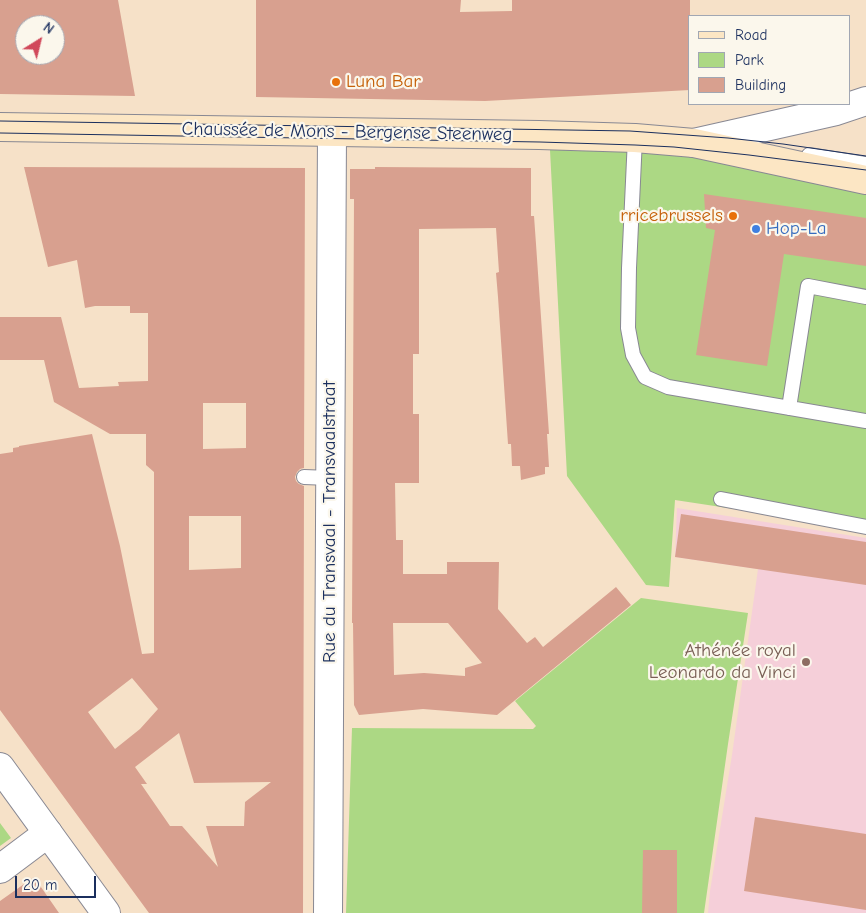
<!DOCTYPE html>
<html>
<head>
<meta charset="utf-8">
<style>
  body { margin:0 }
  #map { position:relative; width:866px; height:913px; overflow:hidden; background:#f6e1c8; font-family:"Comic Neue",sans-serif }
  canvas { display:block }
  .legend { position:absolute; left:688px; top:15px; width:162px; height:90px; box-sizing:border-box; background:#fbf7ec; border:1px solid #a1a7b3; margin:0; padding:6px 9px; list-style:none; font-size:15px; color:#1b2f5e }
  .legend li { display:flex; align-items:center; gap:10px; height:25px }
  .legend b { width:25px; border:1px solid #a1a7b3 }
  .north { position:absolute; left:15px; top:15px; width:50px; height:50px; box-sizing:border-box; background:#fbf7ec; border:1px solid #a1a7b3; border-radius:50%; rotate:36deg; font-size:14px; font-weight:700; line-height:20px; text-align:center; color:#1b2f5e }
  .north::after { content:''; display:block; margin:auto; width:18px; height:22px; background:#d1495b; clip-path:polygon(50% 0,100% 100%,50% 72%,0 100%) }
  .scale { position:absolute; left:15px; top:876px; width:81px; height:22px; box-sizing:border-box; border:2px solid #1b2f5e; border-top:0; padding-left:6px; font-size:15px; line-height:18px; white-space:nowrap; color:#1b2f5e; -webkit-text-stroke:4px #fbf7ec; paint-order:stroke }
</style>
</head>
<body>
<div id="map">
<canvas width="866" height="913"></canvas>
<ul class="legend">
<li><b style="height:6px;background:#fce6c4"></b>Road</li>
<li><b style="height:14px;background:#acd884"></b>Park</li>
<li><b style="height:14px;background:#d8a08f"></b>Building</li>
</ul>
<div class="north">N</div>
<div class="scale">20 m</div>
</div>
<script>
const ctx = document.querySelector('canvas').getContext('2d');
ctx.lineJoin = 'round';
function fill(path, color) { ctx.fillStyle = color; ctx.fill(path, 'evenodd'); }
const toPath = rows => new Path2D(rows.map(r => 'M' + r).join(''));
function strokePath(path, color, width, dash) { ctx.strokeStyle = color; ctx.lineWidth = width; ctx.lineCap = dash ? 'butt' : 'round'; ctx.setLineDash(dash || []); ctx.stroke(path); }
function drawText(font, color, halo, rows, align = 'center') {
  ctx.font = font + ' "Comic Neue",sans-serif'; ctx.lineWidth = 4.5; ctx.setLineDash([]); ctx.textBaseline = 'middle'; ctx.strokeStyle = halo; ctx.fillStyle = color; for (const [text, x, y, turn = 0] of rows) {
    ctx.save(); ctx.translate(x, y); ctx.rotate((+turn || 0) * Math.PI / 180); ctx.textAlign = isNaN(turn) ? turn : align; if (halo) ctx.strokeText(text, 0, 0); ctx.fillText(text, 0, 0); ctx.restore();
  }
}
fill(toPath([
  [677,508,866,538,866,913,708,913,710,891,732,755,758,569,675,557]
]), '#f5cfd9');
fill(toPath([
  [550,150,658,150,866,188,866,529,675,500,669,587,646,585,567,476],
  [641,598,748,613,728,744,704,913,346,913,352,728,533,729,536,726,515,701],
  [0,823,11,838,0,846]
]), '#acd884');
fill(toPath([
  [0,0,118,0,135,96,0,94],
  [25,25,55,25,55,55,25,55],
  [256,0,461,0,460,12,512,11,512,0,690,0,690,90,485,101,256,97],
  [24,167,305,168,304,468,300,469,297,472,295,477,296,481,299,484,304,486,303,913,149,913,0,710,0,454,13,452,13,448,19,447,19,446,92,434,120,546,142,654,154,653,154,472,146,465,146,434,110,434,54,402,44,360,0,360,0,317,61,317,79,388,119,386,118,382,148,381,148,313,130,313,130,306,95,306,85,308,77,260,48,267],
  [203,403,246,403,246,448,203,449],
  [189,516,241,516,241,568,189,570],
  [132,678,158,709,140,729,115,749,88,712],
  [179,733,194,783,271,782,245,802,244,826,206,826,218,867,182,826,170,826,141,784,147,784,135,767],
  [375,167,531,168,531,216,534,216,536,244,549,434,547,434,549,467,545,467,545,474,521,480,520,466,512,466,511,444,508,444,498,297,496,273,499,272,496,228,419,229,419,354,413,354,413,414,419,414,419,483,395,483,396,540,403,540,403,574,447,574,447,562,499,562,498,609,527,643,535,637,543,647,616,587,631,605,497,715,423,709,359,715,354,705,353,623,352,623,354,199,350,199,350,169,375,169],
  [393,623,448,623,482,663,465,668,465,676,424,673,394,675],
  [704,194,866,218,866,266,784,254,767,366,696,355,715,230,706,228],
  [681,514,866,542,866,585,675,557],
  [755,817,866,834,866,910,744,891],
  [643,850,677,850,677,913,642,913],
  [34,877,59,913,0,913,0,901]
]), '#d8a08f');
const service = toPath([
  [635,138,629,268,628,328,633,355,645,377,668,387,866,421],
  [809,155,866,164],
  [789,408,808,286,866,297],
  [304,477,330,478],
  [721,499,866,527]
]);
const minor = toPath([
  [694,143,836,111,866,101],
  [0,869,48,833],
  [328,913,332,132]
]);
const tertiary = toPath([
  [0,767,106,913]
]);
const secondary = toPath([
  [0,127,539,135,635,138,694,143,866,180]
]);
strokePath(service, '#888893', 16);
strokePath(minor, '#888893', 30);
strokePath(tertiary, '#888893', 30);
strokePath(secondary, '#888893', 30);
strokePath(service, '#fff', 14);
strokePath(minor, '#fff', 28);
strokePath(tertiary, '#fff', 28);
strokePath(secondary, '#fce6c4', 28);
strokePath(toPath([
  [0,121,630,131,728,138,783,144,866,156],
  [0,133,540,142,635,145,674,147,749,155,866,170]
]), '#1b2f5e', 1);
for (const [x, y, r, color] of [
  [336,82,5,"#e8710a"],
  [733,216,5,"#e8710a"],
  [756,229,5,"#3f7fe0"],
  [806,662,5,"#8d6e63"]
]) { const dot = new Path2D(); dot.arc(x, y, r, 0, 2 * Math.PI); ctx.fillStyle = color; ctx.fill(dot); strokePath(dot, '#fbf7ec', 2); }
drawText('19px', '#c56008', '#fbf7ec', [
  ["Luna Bar",346,82],
  ["rricebrussels",723,216,"right"]
], 'left');
drawText('19px', '#1b2f5e', '#fbf7ec', [
  ["Chaussée de Mons - Bergense Steenweg",347,132,1],
  ["Rue du Transvaal - Transvaalstraat",330,522,-90]
]);
drawText('19px', '#366cbe', '#fbf7ec', [
  ["Hop-La",766,229]
], 'left');
drawText('19px', '#785e54', '#fbf7ec', [
  ["Athénée royal",796,651],
  ["Leonardo da Vinci",796,673]
], 'right');
</script>
</body>
</html>
